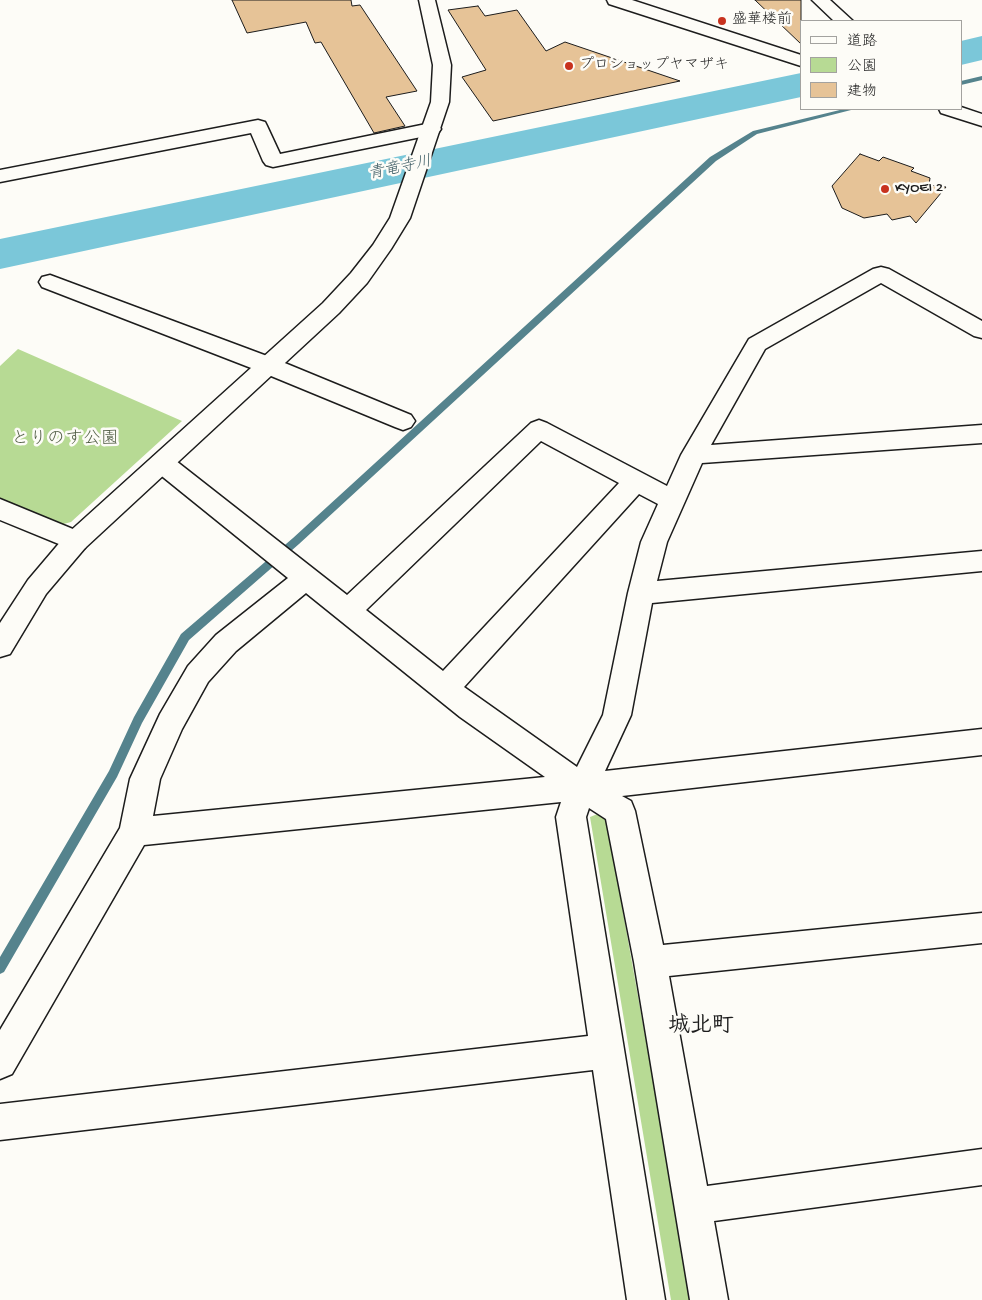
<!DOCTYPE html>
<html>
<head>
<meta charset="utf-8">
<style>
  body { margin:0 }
  #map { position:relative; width:982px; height:1300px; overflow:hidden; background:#fdfcf7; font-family:"Gochi Hand","Klee One",sans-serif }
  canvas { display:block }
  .legend { position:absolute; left:800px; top:20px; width:162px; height:90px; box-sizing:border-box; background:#fdfcf7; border:1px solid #a3a29f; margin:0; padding:6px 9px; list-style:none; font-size:15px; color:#1c1c1c }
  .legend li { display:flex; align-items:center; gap:10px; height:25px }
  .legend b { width:25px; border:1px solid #a3a29f }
</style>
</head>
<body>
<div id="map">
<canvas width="982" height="1300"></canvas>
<ul class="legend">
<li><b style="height:6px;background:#fdfcf7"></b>道路</li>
<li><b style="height:14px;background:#b7da94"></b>公園</li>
<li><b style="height:14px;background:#e6c397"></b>建物</li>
</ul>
</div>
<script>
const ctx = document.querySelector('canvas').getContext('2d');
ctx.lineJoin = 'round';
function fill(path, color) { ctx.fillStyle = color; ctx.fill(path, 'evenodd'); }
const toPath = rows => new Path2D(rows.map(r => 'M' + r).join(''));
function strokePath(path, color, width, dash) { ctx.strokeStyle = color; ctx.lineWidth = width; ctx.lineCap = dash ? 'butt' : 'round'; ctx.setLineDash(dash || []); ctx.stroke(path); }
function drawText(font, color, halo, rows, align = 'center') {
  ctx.font = font + ' "Gochi Hand","Klee One",sans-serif'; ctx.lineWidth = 5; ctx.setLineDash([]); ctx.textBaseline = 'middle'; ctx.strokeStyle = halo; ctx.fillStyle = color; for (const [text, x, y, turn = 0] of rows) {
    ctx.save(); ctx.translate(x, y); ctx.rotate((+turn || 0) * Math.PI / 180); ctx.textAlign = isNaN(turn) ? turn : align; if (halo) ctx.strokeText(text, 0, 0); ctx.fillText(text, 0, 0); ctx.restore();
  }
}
fill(toPath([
  [18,349,182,421,71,522,56,526,0,501,0,366],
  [600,813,605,816,607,822,692,1300,671,1300,590,817]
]), '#b7da94');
fill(toPath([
  [982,76,982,80,961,85,961,81,982,76],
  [844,109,855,109,757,134,716,161,299,544,189,640,142,723,117,777,4,972,0,974,0,957,109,771,134,717,181,634,293,538,710,157,753,131,844,109]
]), '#55838d');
fill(toPath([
  [982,36,982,60,961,65,961,41,982,36],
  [801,73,801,97,0,269,0,239,801,73]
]), '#7bc7d9');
const building = toPath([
  [232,0,351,0,352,6,360,5,417,91,386,97,405,126,374,133,321,42,315,43,306,22,247,33,232,0],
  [755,0,801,0,801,44,755,0],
  [478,6,485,16,517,10,546,51,565,42,680,81,493,121,462,77,486,70,448,10,478,6],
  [860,154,879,161,883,157,914,168,911,171,930,178,929,185,946,187,916,223,910,216,892,220,887,214,864,218,842,208,832,186,860,154]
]);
fill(building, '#e6c397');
strokePath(building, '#1c1c1c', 1);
const street = toPath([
  [812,0,830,0,853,21,834,21,812,0],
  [258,120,265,122,267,126,280,154,431,123,438,125,441,129,438,133,431,135,273,167,266,165,263,161,251,133,0,182,0,170,258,120],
  [881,267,889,269,982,321,982,338,974,336,881,283,765,349,711,445,982,425,982,443,702,463,667,542,657,581,982,551,982,571,652,603,631,715,605,771,982,729,982,755,622,796,631,801,635,811,663,945,982,913,982,943,669,976,707,1186,982,1149,982,1185,714,1221,728,1300,690,1300,634,962,606,819,589,808,586,817,665,1300,627,1300,593,1070,0,1140,0,1104,588,1036,556,817,561,802,144,845,12,1074,0,1079,0,1030,120,828,130,779,160,714,188,666,216,635,288,578,153,469,150,463,153,457,162,454,171,457,347,595,531,423,539,420,547,423,667,486,681,455,749,339,873,269,881,267],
  [541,441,619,483,443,671,366,610,541,441],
  [639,494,658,504,641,542,628,593,603,715,577,767,464,687,639,494],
  [306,593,460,717,545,777,153,816,160,779,182,729,208,682,236,651,306,593],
  [50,275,275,359,411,415,415,421,411,427,403,430,395,427,259,371,42,287,39,282,42,277,50,275],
  [0,499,85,534,89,541,85,548,76,551,0,520,0,499]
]);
const secondary = toPath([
  [419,0,435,0,451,65,449,102,410,218,391,249,367,283,339,313,85,548,46,594,10,654,0,657,0,623,28,580,67,534,323,303,351,273,373,245,390,218,431,102,433,65,419,0],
  [607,0,632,0,801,55,801,66,609,4,607,0],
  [961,107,982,114,982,126,941,113,939,109,961,109,961,107]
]);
strokePath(street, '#1c1c1c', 3);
strokePath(secondary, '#1c1c1c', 3);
fill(street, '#fdfcf7');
fill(secondary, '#fdfcf7');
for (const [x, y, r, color] of [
  [722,21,5,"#c8321e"],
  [569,66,5,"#c8321e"],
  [885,189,5,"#c8321e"]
]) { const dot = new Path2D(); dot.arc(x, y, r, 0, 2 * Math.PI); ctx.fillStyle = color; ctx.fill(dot); strokePath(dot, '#fdfcf7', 2); }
drawText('15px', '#1c1c1c', '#fdfcf7', [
  ["盛華楼前",732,21],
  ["プロショップヤマザキ",579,66],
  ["KYOEI 2",895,189]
], 'left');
drawText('italic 16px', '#426068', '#fdfcf7', [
  ["青竜寺川",400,169,-12]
]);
drawText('18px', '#525e46', '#fdfcf7', [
  ["とりのす公園",65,440]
]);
drawText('bold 22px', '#1c1c1c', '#fdfcf7', [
  ["城北町",701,1028]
]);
</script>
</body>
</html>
